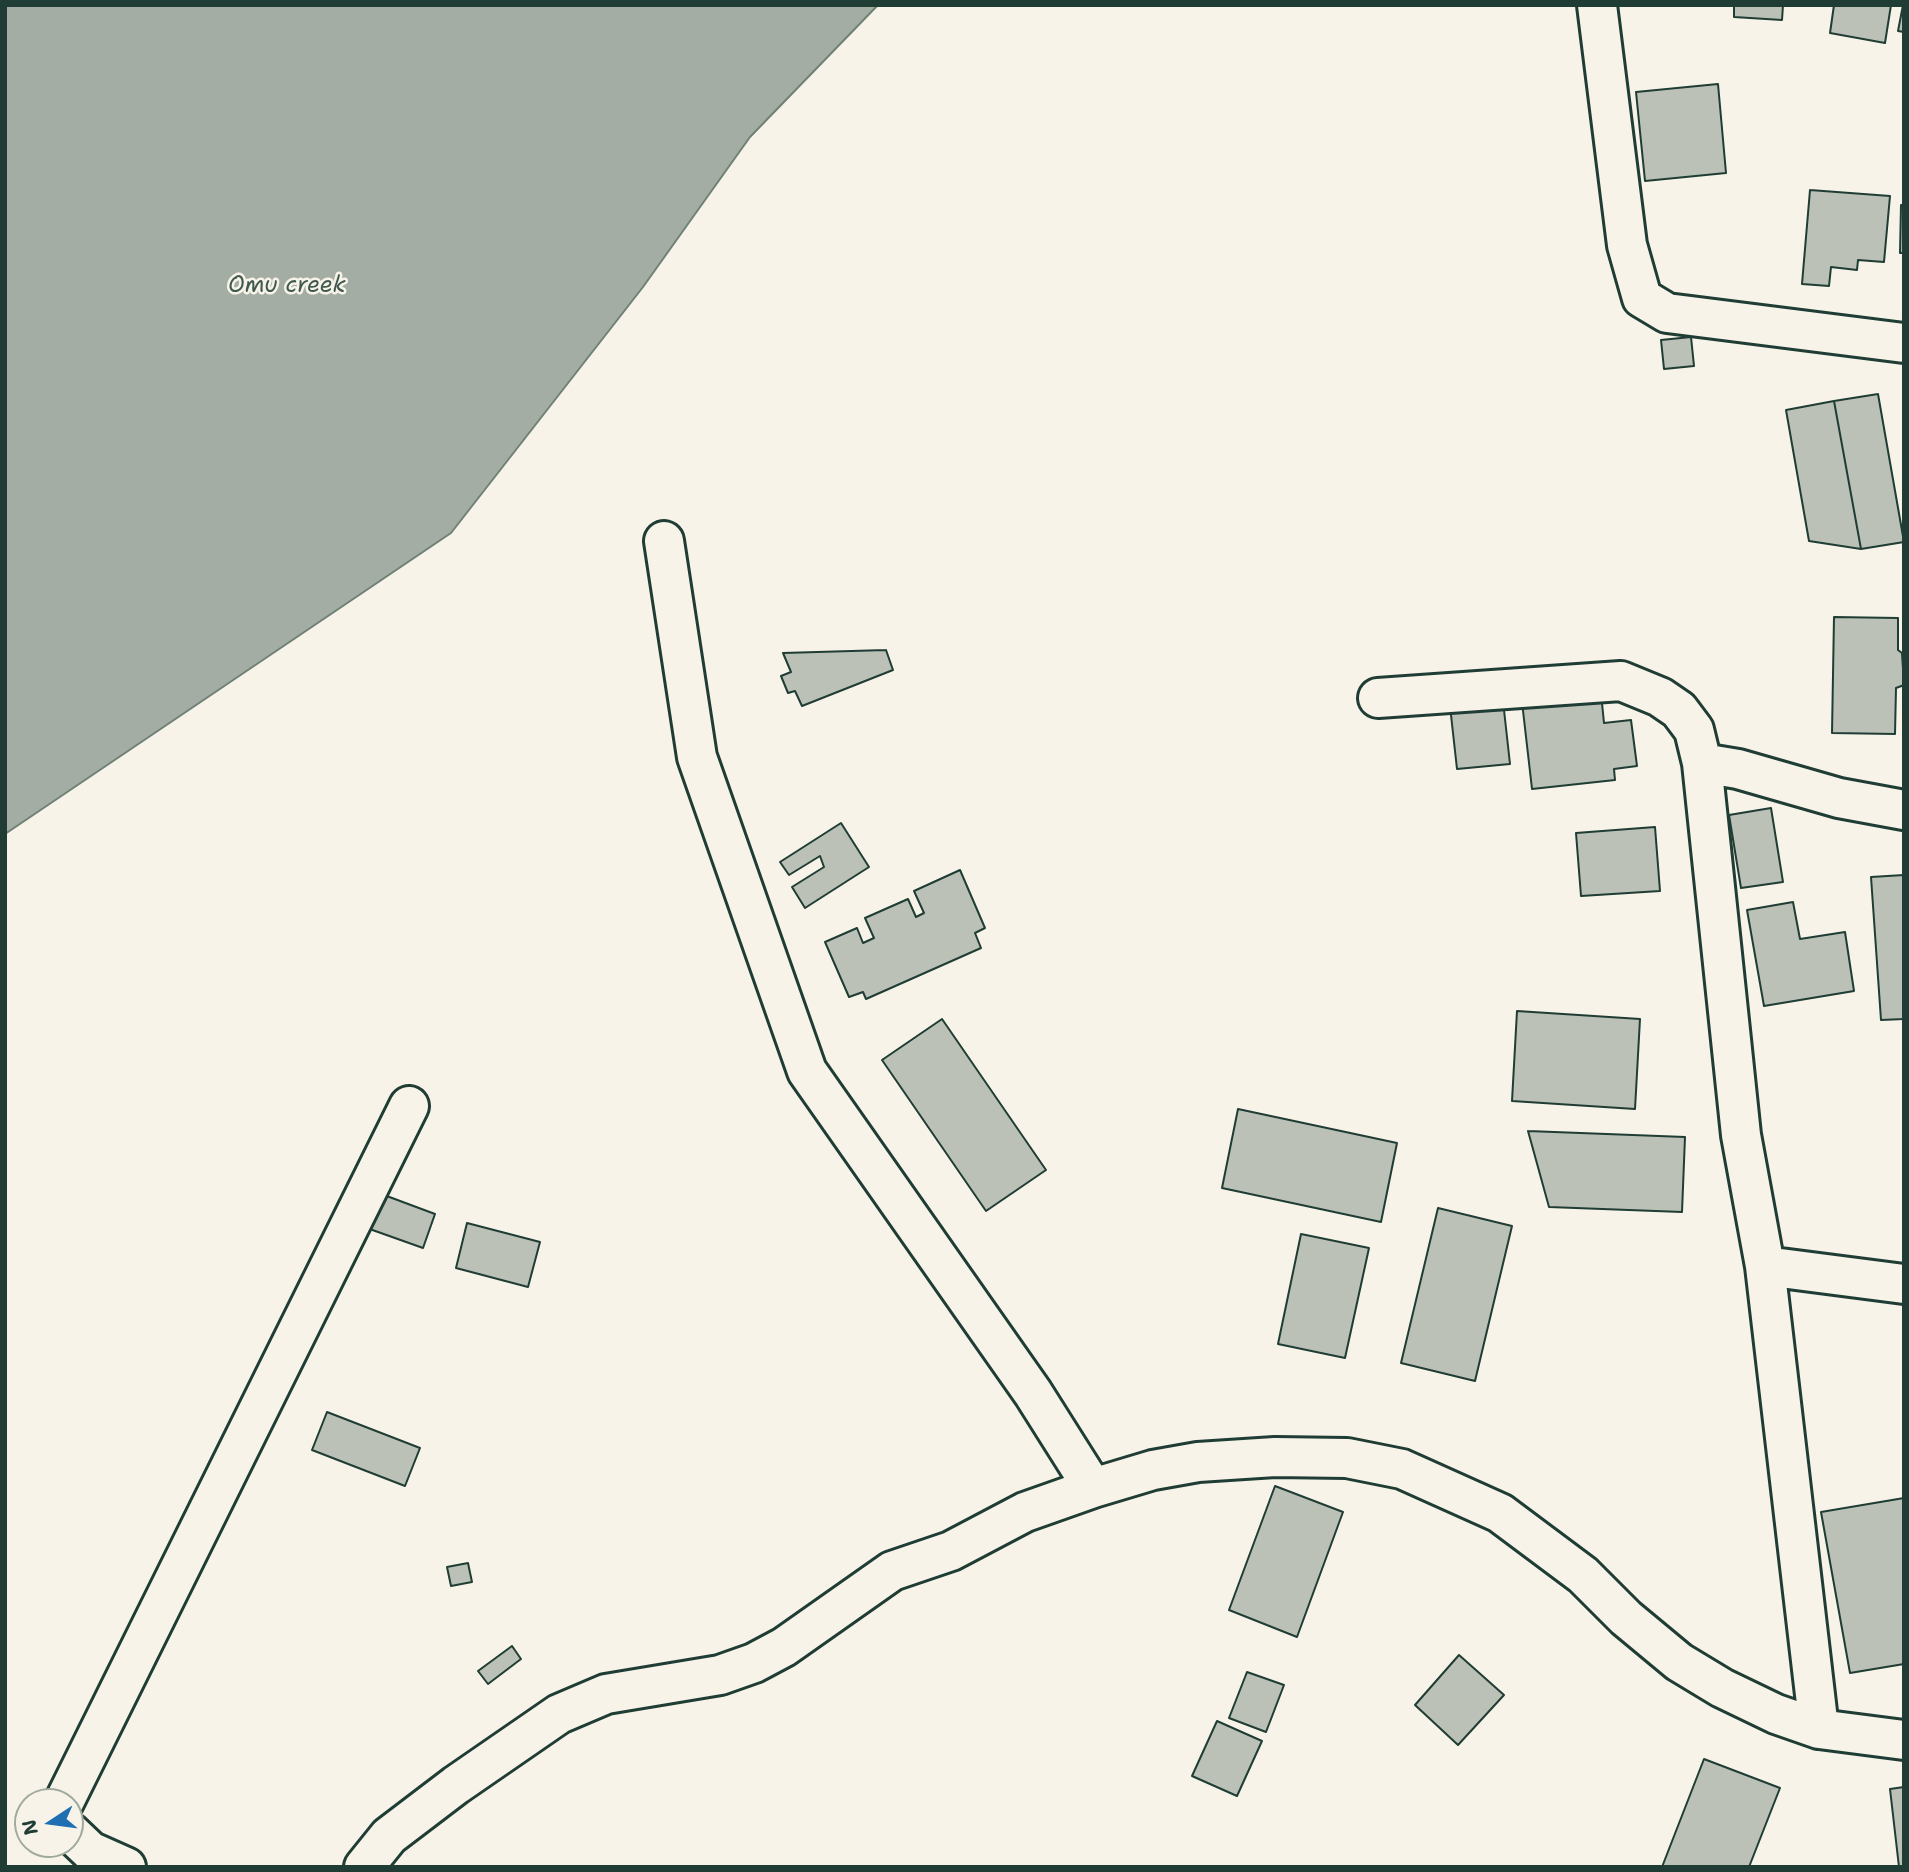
<!DOCTYPE html>
<html>
<head>
<meta charset="utf-8">
<style>
  body { margin:0 }
  #map { position:relative; width:1909px; height:1872px; overflow:hidden; background:#f7f3e8; font-family:"Shantell Sans",sans-serif }
  canvas { display:block }
  .frame { position:absolute; inset:0; border:7px solid #1f3d34; pointer-events:none }
  .north { position:absolute; left:14px; top:1788px; width:70px; height:70px; box-sizing:border-box; background:#f7f3e8; border:2px solid #a1aaa0; border-radius:50%; rotate:257deg; font-size:19px; font-weight:700; line-height:28px; text-align:center; color:#1f3d34 }
  .north::after { content:''; display:block; margin:auto; width:24px; height:32px; background:#1f6fb2; clip-path:polygon(50% 0,100% 100%,50% 72%,0 100%) }
</style>
</head>
<body>
<div id="map">
<canvas width="1909" height="1872"></canvas>
<div class="frame"></div>
<div class="north">N</div>
</div>
<script>
const ctx = document.querySelector('canvas').getContext('2d');
ctx.lineJoin = 'round';
function fill(path, color) { ctx.fillStyle = color; ctx.fill(path, 'evenodd'); }
const toPath = rows => new Path2D(rows.map(r => 'M' + r).join(''));
function strokePath(path, color, width, dash) { ctx.strokeStyle = color; ctx.lineWidth = width; ctx.lineCap = dash ? 'butt' : 'round'; ctx.setLineDash(dash || []); ctx.stroke(path); }
function drawText(font, color, halo, rows, align = 'center') {
  ctx.font = font + ' "Shantell Sans",sans-serif'; ctx.lineWidth = 5; ctx.setLineDash([]); ctx.textBaseline = 'middle'; ctx.strokeStyle = halo; ctx.fillStyle = color; for (const [text, x, y, turn = 0] of rows) {
    ctx.save(); ctx.translate(x, y); ctx.rotate((+turn || 0) * Math.PI / 180); ctx.textAlign = isNaN(turn) ? turn : align; if (halo) ctx.strokeText(text, 0, 0); ctx.fillText(text, 0, 0); ctx.restore();
  }
}
const water = toPath([
  [5,5,878,5,750,137,643,287,451,533,5,834,5,5]
]);
fill(water, '#a4ada3');
strokePath(water, '#6f8077', 2);
const building = toPath([
  [1734,5,1783,5,1782,20,1734,17,1734,5],
  [1834,5,1891,5,1885,43,1830,33,1834,5],
  [1903,5,1904,5,1904,32,1898,31,1903,5],
  [1718,84,1726,173,1645,181,1636,92,1718,84],
  [1810,190,1890,196,1884,262,1858,260,1857,270,1831,267,1829,286,1802,284,1810,190],
  [1901,205,1904,205,1904,253,1900,253,1901,205],
  [1691,337,1694,366,1664,369,1661,340,1691,337],
  [1878,394,1904,542,1861,549,1834,401,1878,394],
  [1834,401,1861,549,1809,541,1786,410,1834,401],
  [1834,617,1898,618,1898,650,1902,653,1904,685,1896,688,1895,734,1832,733,1834,617],
  [886,650,893,670,802,706,795,691,788,693,781,676,791,672,783,653,886,650],
  [1601,693,1604,723,1631,720,1637,766,1614,769,1615,780,1532,789,1522,702,1601,693],
  [1503,701,1510,764,1457,769,1450,706,1503,701],
  [1771,808,1783,882,1741,888,1729,815,1771,808],
  [841,823,869,867,805,908,792,887,824,867,820,856,789,875,780,862,841,823],
  [1655,827,1660,891,1581,896,1576,833,1655,827],
  [960,870,985,928,975,933,981,948,866,999,863,992,849,997,825,942,857,928,863,943,874,938,865,918,908,899,916,917,924,913,914,891,960,870],
  [1904,875,1904,1019,1881,1020,1871,877,1904,875],
  [1793,902,1800,939,1845,932,1854,991,1764,1006,1747,910,1793,902],
  [1517,1011,1640,1019,1635,1109,1512,1101,1517,1011],
  [942,1019,1046,1170,986,1211,882,1060,942,1019],
  [1238,1109,1397,1143,1381,1222,1222,1188,1238,1109],
  [1528,1131,1685,1137,1682,1212,1549,1207,1528,1131],
  [376,1192,435,1214,423,1248,364,1227,376,1192],
  [1438,1208,1512,1226,1475,1381,1401,1363,1438,1208],
  [467,1223,540,1242,528,1287,456,1268,467,1223],
  [1301,1234,1369,1248,1345,1358,1278,1344,1301,1234],
  [327,1412,420,1448,405,1486,312,1450,327,1412],
  [1275,1486,1343,1512,1297,1637,1229,1610,1275,1486],
  [1904,1498,1904,1664,1850,1673,1821,1512,1904,1498],
  [468,1563,472,1582,451,1586,447,1567,468,1563],
  [512,1646,521,1659,488,1684,478,1671,512,1646],
  [1459,1655,1504,1695,1458,1745,1415,1705,1459,1655],
  [1247,1672,1284,1685,1266,1732,1229,1718,1247,1672],
  [1217,1721,1262,1741,1237,1796,1192,1776,1217,1721],
  [1704,1759,1780,1788,1749,1867,1662,1867,1704,1759],
  [1904,1787,1904,1867,1899,1867,1890,1789,1904,1787]
]);
fill(building, '#bbc1b6');
strokePath(building, '#1f3d34', 2);
const minor = toPath([
  [1597,5,1627,245,1642,298,1667,313,1904,343],
  [664,541,697,757,807,1071,1033,1393,1093,1488],
  [1378,698,1621,681,1660,697,1679,710,1694,730,1702,763,1738,769,1839,798,1904,810],
  [1702,763,1741,1135,1765,1266,1819,1729],
  [1765,1266,1904,1284],
  [64,1802,409,1106],
  [70,1832,90,1851,126,1867],
  [364,1867,389,1836,456,1785,559,1714,606,1694,720,1675,754,1663,784,1647,892,1571,951,1551,1025,1512,1093,1488,1153,1470,1198,1462,1275,1457,1347,1458,1402,1469,1500,1513,1583,1575,1626,1618,1679,1662,1722,1688,1776,1714,1819,1729,1904,1740]
]);
strokePath(minor, '#1f3d34', 44);
strokePath(minor, '#f7f3e8', 38);
drawText('italic 23px', '#405950', '#f7f3e8', [
  ["Omu creek",287,286]
]);
</script>
</body>
</html>
